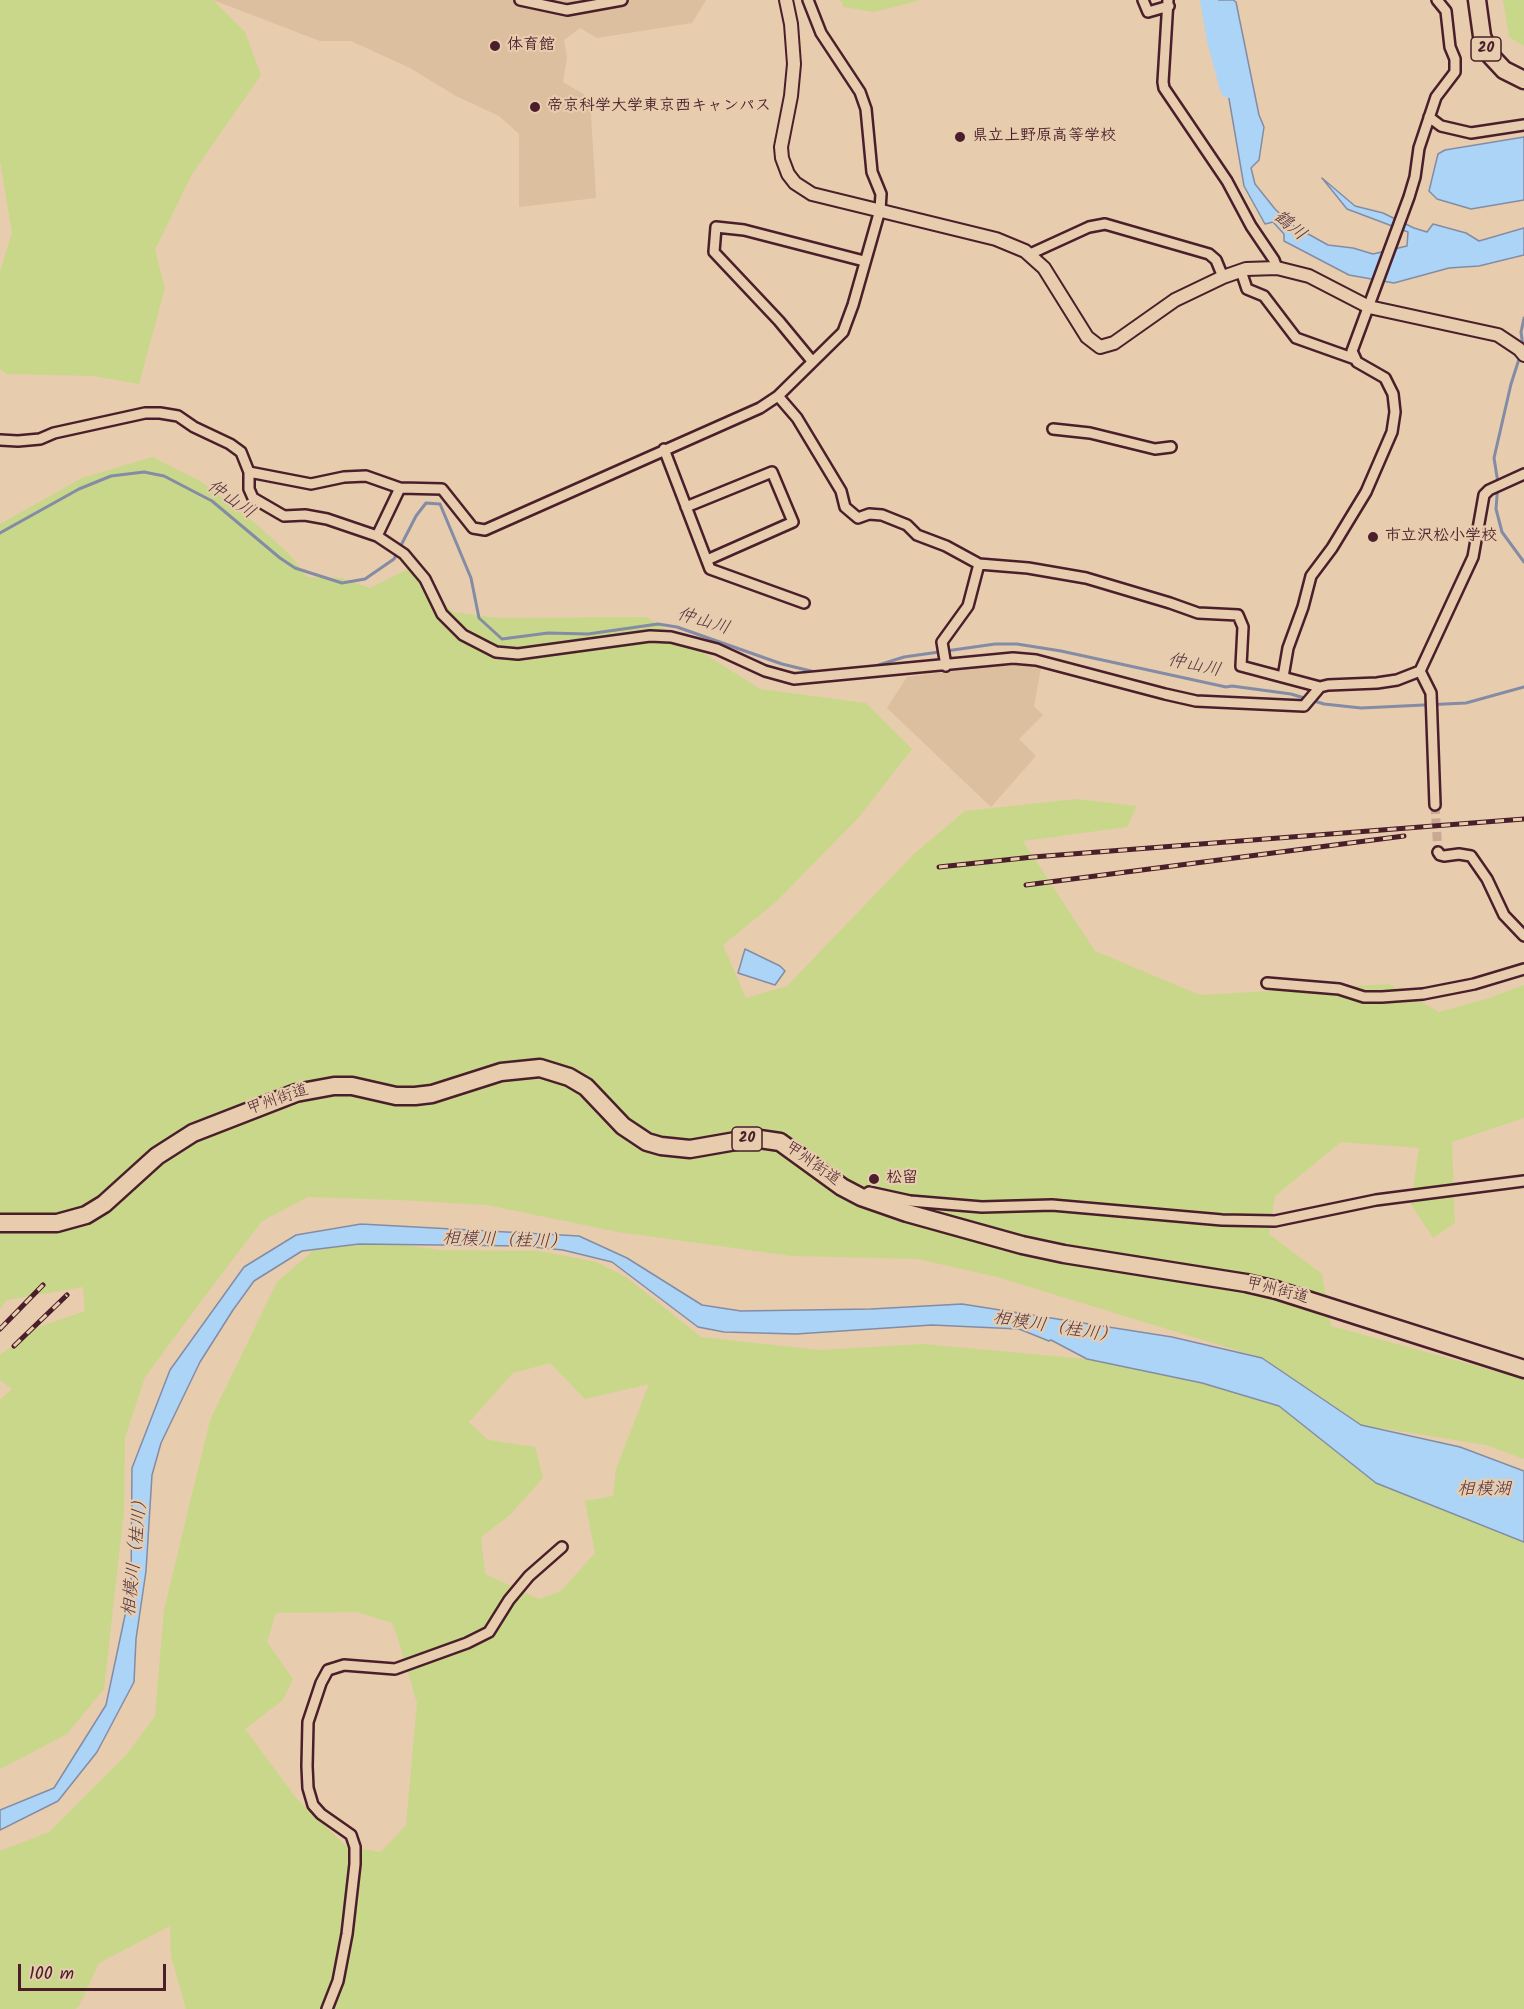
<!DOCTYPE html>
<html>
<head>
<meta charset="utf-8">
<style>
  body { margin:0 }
  #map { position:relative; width:1524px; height:2009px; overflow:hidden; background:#e7ccae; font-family:Kalam,sans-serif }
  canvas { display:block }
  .scale { position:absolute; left:18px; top:1964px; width:148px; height:27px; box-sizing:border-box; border:3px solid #4a1f2b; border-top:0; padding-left:8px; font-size:18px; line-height:21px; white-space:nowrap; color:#4a1f2b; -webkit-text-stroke:4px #e7ccae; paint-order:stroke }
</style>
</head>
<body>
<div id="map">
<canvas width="1524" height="2009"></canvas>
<div class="scale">100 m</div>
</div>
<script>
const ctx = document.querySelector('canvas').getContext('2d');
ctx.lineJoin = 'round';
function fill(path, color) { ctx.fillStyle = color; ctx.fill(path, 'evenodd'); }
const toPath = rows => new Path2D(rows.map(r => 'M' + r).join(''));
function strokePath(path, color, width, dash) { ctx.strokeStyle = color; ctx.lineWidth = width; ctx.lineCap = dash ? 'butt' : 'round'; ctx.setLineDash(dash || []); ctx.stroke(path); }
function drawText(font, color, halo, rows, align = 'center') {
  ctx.font = font + ' Kalam,"Klee One",sans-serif'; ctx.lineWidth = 4.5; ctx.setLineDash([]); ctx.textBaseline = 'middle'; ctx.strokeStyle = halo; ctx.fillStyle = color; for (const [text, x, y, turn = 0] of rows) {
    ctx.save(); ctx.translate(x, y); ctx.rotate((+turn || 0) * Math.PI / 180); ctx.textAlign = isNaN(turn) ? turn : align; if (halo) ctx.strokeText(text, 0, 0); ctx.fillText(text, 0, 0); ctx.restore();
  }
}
fill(toPath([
  [213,0,706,0,692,23,597,38,580,28,564,40,567,58,563,82,590,98,596,198,519,207,519,134,499,116,456,96,410,68,351,41,320,41],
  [1026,665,1041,668,1034,706,1043,715,1019,739,1036,756,991,807,887,708,907,677,989,666]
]), '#dbbf9e');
fill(toPath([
  [0,0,213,0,245,32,261,75,192,174,155,250,165,288,139,384,93,376,7,374,0,369,0,271,12,233,0,161],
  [840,0,920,0,874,12,844,7],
  [1503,0,1524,0,1524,46,1509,37],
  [152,457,202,482,256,524,289,554,307,577,341,578,370,588,408,569,453,612,497,618,646,617,760,689,866,703,912,749,859,817,776,902,723,945,746,998,787,986,914,854,965,811,1076,799,1137,806,1127,827,1023,841,1095,951,1200,995,1389,984,1439,1012,1489,998,1524,985,1524,1118,1452,1142,1455,1223,1433,1238,1411,1204,1419,1148,1341,1142,1275,1196,1269,1234,1322,1274,1331,1326,1524,1379,1524,1459,1486,1445,1361,1425,1262,1358,997,1277,918,1259,792,1256,618,1232,487,1205,399,1200,308,1197,262,1221,202,1300,145,1377,125,1438,124,1510,104,1689,67,1734,0,1769,0,1400,12,1389,0,1380,0,1355,36,1328,85,1311,83,1287,7,1300,0,1309,0,524,82,478],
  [360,1239,440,1250,540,1251,596,1262,626,1277,701,1337,820,1350,923,1344,1087,1359,1202,1383,1279,1406,1376,1483,1524,1542,1524,2009,186,2009,171,1956,170,1926,99,1963,79,2006,75,2009,0,2009,0,1851,49,1832,127,1754,155,1716,164,1610,210,1420,277,1282,315,1249],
  [550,1363,585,1399,649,1384,616,1469,613,1496,585,1501,595,1553,561,1591,539,1599,485,1574,481,1537,510,1515,543,1478,535,1447,488,1440,469,1422,513,1373],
  [357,1612,392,1623,397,1636,417,1703,406,1825,381,1852,346,1846,296,1798,245,1729,283,1700,293,1679,267,1642,276,1613]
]), '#c9d78a');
const water = toPath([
  [1209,0,1233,0,1236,2,1259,115,1264,127,1259,160,1251,168,1255,184,1275,209,1292,225,1328,245,1353,248,1373,254,1407,246,1408,232,1347,209,1322,178,1355,206,1383,213,1414,228,1427,232,1433,224,1466,233,1479,241,1524,228,1524,255,1479,266,1449,268,1394,283,1349,275,1284,241,1284,234,1273,222,1265,224,1244,186,1216,23,1209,0],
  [1524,137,1524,200,1471,209,1437,199,1429,191,1438,154,1445,150,1524,137],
  [745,949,780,966,785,971,775,985,738,973,745,949],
  [361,1224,579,1236,627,1258,702,1305,741,1311,871,1309,962,1304,1172,1337,1262,1358,1361,1425,1460,1447,1524,1471,1524,1542,1376,1483,1279,1406,1202,1383,1087,1359,1051,1340,1049,1341,1019,1329,932,1325,796,1334,724,1332,698,1327,612,1262,563,1250,523,1246,359,1244,302,1251,254,1281,233,1310,200,1362,161,1443,152,1475,146,1571,136,1639,134,1682,97,1752,58,1801,0,1830,0,1810,54,1788,106,1705,131,1587,132,1468,170,1370,244,1267,296,1235,361,1224]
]);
fill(water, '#abd4f6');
strokePath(water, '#848ca5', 1.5);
strokePath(toPath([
  [1523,347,1521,332,1524,318],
  [1520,356,1511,384,1494,458,1498,483,1496,509,1502,532,1524,562],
  [0,533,79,489,111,476,144,472,164,476,212,501,280,558,295,568,342,583,365,579,394,559,416,516,426,503,440,504,471,578,479,618,502,639,548,633,588,634,658,624,677,627,782,664,815,672,830,672],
  [869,668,904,657,995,644,1017,644,1061,651,1226,687,1232,686,1291,694,1324,704,1361,708,1466,703,1524,687]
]), '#848ca5', 3);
strokePath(toPath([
  [1209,0,1216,40,1229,89]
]), '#abd4f6', 18);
strokePath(toPath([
  [1435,805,1438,852]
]), '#c8a994', 9, [9, 4.5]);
const street = toPath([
  [520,0,567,10,622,0],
  [1143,0,1148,12,1169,6],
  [1168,0,1163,82,1164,88,1227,181,1251,226,1274,260,1277,268],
  [1429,117,1441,126,1471,133,1524,125],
  [1030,254,1089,227,1105,224,1209,254,1216,260,1223,277],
  [1241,271,1247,289,1264,296,1296,338,1355,359],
  [812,361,779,321,714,252,716,227,744,230,864,261],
  [778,396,797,418,841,491,845,507,858,518,869,514,882,515,907,525,917,535,946,546,979,564,1028,568,1086,578,1170,603,1198,613,1238,615,1243,627,1241,666,1320,687,1328,685,1377,683,1397,680,1420,671,1473,557,1484,495,1489,490,1524,474],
  [1053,429,1090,433,1155,449,1171,447],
  [0,440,18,441,40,439,54,433,145,413,160,413,178,416,194,427,230,444,241,452,249,472,249,489,253,498,284,516,305,515,327,519,377,536,404,554,425,579,442,614,463,635,496,652,518,654,650,636,671,637,717,649,765,671,794,679,1013,658,1036,660,1165,694,1196,701,1304,706,1320,687],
  [664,449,710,569,804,603],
  [249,472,311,484,344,477,366,476,400,488,442,489,473,528,485,530,760,408,778,396,843,332,853,305,880,210,881,194,872,172,866,109,860,92,821,33,808,0],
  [686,507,772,472,793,522,707,560],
  [377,536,400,488],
  [946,666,942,642,968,606,979,564],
  [1420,671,1431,693,1435,805],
  [1283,677,1288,648,1303,607,1311,576,1332,548,1366,492,1392,432,1395,412,1393,394,1385,378,1357,362,1352,351,1409,197,1415,177,1419,148,1436,97,1455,72,1455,59,1450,47,1446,11,1437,0],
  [1438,852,1440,855,1444,856,1459,854,1471,856,1487,879,1504,915,1524,936],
  [1267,983,1339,989,1364,997,1382,997,1423,994,1474,984,1524,969],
  [863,1196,869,1192,910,1201,982,1207,1052,1205,1222,1220,1275,1221,1376,1200,1524,1181],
  [327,2009,338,1981,347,1934,355,1864,355,1847,351,1835,321,1814,313,1805,308,1788,307,1766,308,1722,321,1683,328,1670,344,1665,395,1669,467,1643,489,1632,509,1600,529,1576,562,1547]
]);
const secondary = toPath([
  [786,0,791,24,794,64,791,96,781,147,782,158,788,174,795,183,812,194,996,239,1025,251,1044,268,1087,337,1100,347,1114,343,1175,300,1223,277,1246,269,1277,268,1309,276,1369,307,1498,335,1519,349,1524,355]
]);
const highway = toPath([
  [1477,0,1482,36,1490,55,1504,70,1524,80],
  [0,1223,57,1223,86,1215,104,1204,157,1156,193,1133,296,1093,334,1086,352,1086,396,1096,415,1096,432,1094,501,1072,540,1068,569,1077,586,1087,623,1126,647,1142,661,1146,690,1149,753,1138,780,1142,842,1187,861,1197,907,1213,1022,1245,1064,1254,1246,1283,1276,1290,1524,1369]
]);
strokePath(street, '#4a1f2b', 14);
strokePath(secondary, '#4a1f2b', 16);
strokePath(highway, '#4a1f2b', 21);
strokePath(street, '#e7ccae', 9);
strokePath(secondary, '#e7ccae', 12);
strokePath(highway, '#e7ccae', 16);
const rail = toPath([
  [939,867,1033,857,1524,819],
  [1026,885,1404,836],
  [0,1329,43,1285],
  [14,1346,67,1295]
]);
strokePath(rail, '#4a1f2b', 5);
strokePath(rail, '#e7ccae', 3, [9]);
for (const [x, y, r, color] of [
  [495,46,6,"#4a1f2b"],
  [535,107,6,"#4a1f2b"],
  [960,137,6,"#4a1f2b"],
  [1373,537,6,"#4a1f2b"],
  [874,1179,6,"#4a1f2b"]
]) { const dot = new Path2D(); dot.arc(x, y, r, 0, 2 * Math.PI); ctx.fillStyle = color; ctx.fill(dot); strokePath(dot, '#e7ccae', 2); }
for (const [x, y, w] of [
  [1486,49,30],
  [747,1139,30]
]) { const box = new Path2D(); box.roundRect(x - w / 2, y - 12, w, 24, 4.5); ctx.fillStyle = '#e7ccae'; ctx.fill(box); strokePath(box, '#4a1f2b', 1.5); }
drawText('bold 15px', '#4a1f2b', null, [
  ["20",1486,49],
  ["20",747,1139]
]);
drawText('bold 16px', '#4a1f2b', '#e7ccae', [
  ["体育館",507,46],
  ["帝京科学大学東京西キャンパス",547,107],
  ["県立上野原高等学校",972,137],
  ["市立沢松小学校",1385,537],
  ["松留",886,1179]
], 'left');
drawText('16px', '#4a1f2b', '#e7ccae', [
  ["甲州街道",278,1101,-19],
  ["甲州街道",812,1165,35],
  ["甲州街道",1277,1292,14]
]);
drawText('italic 18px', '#54313f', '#e7ccae', [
  ["鶴川",1289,227,40],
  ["仲山川",230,501,35],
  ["仲山川",703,623,17],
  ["仲山川",1194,667,12],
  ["相模川（桂川）",505,1242,2],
  ["相模川（桂川）",1055,1329,9],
  ["相模湖",1484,1491],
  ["相模川（桂川）",137,1554,-84]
]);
</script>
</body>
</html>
